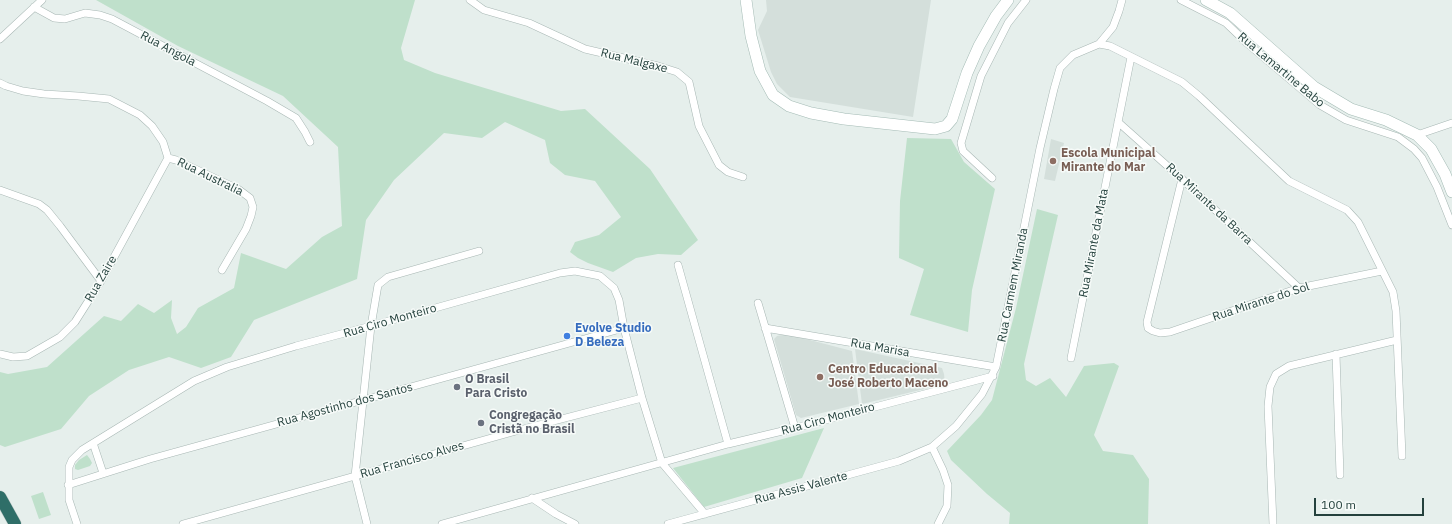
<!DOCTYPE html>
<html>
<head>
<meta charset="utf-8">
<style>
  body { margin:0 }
  #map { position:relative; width:1452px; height:524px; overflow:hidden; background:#e6efec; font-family:"IBM Plex Sans",sans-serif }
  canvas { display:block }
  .scale { position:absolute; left:1314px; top:498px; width:110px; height:18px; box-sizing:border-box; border:2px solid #24413d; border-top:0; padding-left:5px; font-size:12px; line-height:14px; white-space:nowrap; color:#24413d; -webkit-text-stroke:3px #f7fbf9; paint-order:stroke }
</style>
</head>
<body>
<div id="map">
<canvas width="1452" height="524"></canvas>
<div class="scale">100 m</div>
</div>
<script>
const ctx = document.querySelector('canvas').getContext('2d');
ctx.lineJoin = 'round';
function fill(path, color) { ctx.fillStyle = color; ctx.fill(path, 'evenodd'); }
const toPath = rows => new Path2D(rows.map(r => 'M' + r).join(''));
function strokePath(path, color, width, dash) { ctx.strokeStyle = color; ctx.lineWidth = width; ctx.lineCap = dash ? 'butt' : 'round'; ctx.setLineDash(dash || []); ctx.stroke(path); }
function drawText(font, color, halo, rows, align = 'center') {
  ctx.font = font + ' "IBM Plex Sans",sans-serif'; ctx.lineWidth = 3; ctx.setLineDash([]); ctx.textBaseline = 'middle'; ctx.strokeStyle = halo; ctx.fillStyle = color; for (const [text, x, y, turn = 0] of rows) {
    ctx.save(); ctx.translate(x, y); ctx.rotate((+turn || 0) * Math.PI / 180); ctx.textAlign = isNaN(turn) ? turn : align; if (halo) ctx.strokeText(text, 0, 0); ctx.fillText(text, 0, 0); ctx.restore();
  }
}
fill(toPath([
  [766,0,931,0,913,117,790,97,777,84,771,72,758,30,767,11],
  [1051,139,1064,143,1055,181,1044,179],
  [787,334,852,351,859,404,801,418,796,415,774,339,777,336],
  [855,349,942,368,944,374,945,384,862,404]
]), '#d4dfdb');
fill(toPath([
  [96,0,415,0,401,48,404,60,435,73,561,111,585,109,650,169,698,240,681,255,658,254,636,258,613,272,588,263,578,258,570,252,575,242,599,235,621,217,595,181,565,175,550,163,545,140,505,122,482,138,444,133,394,180,366,220,357,279,254,320,231,357,201,368,169,357,129,370,89,396,61,429,5,447,0,445,0,372,8,374,47,367,104,316,121,321,138,304,154,313,172,300,171,318,177,334,186,327,198,308,234,288,241,253,286,269,322,237,342,226,338,147,283,96,178,46],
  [907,138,951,139,964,162,995,189,972,290,968,332,910,315,924,269,899,258,900,201],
  [1037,209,1058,215,1024,364,1026,380,1036,386,1050,378,1066,397,1084,366,1114,363,1119,366,1094,435,1103,451,1133,455,1149,479,1148,524,1009,524,1010,513,987,494,951,460,947,451,981,415,992,400,1016,308],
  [824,428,802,478,704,507,673,468],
  [87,455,90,459,92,463,90,466,78,470,75,469,75,465,79,460],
  [43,492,51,515,39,519,31,496]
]), '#bfe0cb');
const street = toPath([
  [470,0,484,10,529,23,585,49,658,66,677,72,689,82,699,126,719,165,728,172,743,177],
  [1181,0,1226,23,1248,44,1320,105,1346,120,1398,137,1414,149,1422,158,1437,187,1452,225],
  [34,7,54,18,65,19,85,13,100,15,112,19,267,101,296,118,305,132,310,142],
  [0,39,42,0],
  [1099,44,1110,46,1182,82,1199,96,1289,181,1347,210,1358,222,1393,292,1396,311,1402,456],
  [0,83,6,86,23,91,44,94,78,96,109,99,140,115,152,126,163,142,168,158,176,160,238,189,250,198,253,207,251,216,246,229,222,270],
  [1118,122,1182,179,1299,288],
  [1417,135,1452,123],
  [992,178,963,151,961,143,981,76,1008,23,1026,0],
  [1182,179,1147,322,1148,328,1153,331,1160,333,1170,332,1299,288,1382,271],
  [0,190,39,204,47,210,60,226,101,281],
  [678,265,728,444],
  [758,303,795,428],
  [765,328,996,367],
  [0,354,13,357,27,356,60,337,75,322,101,281,168,158],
  [1336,354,1340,475],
  [1071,358,1131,57],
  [93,443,103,473],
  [68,485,150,459,624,328],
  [532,498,556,514,575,524],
  [77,524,69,500,69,467,72,460,82,450,194,381,227,367,296,346,371,326,560,273,575,271,600,276,614,288,619,300,624,328,642,398,662,463,705,514],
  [183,524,527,428,642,398],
  [367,524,355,476,371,326,378,285,388,277,479,251],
  [442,524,728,444,795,428,993,376],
  [668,524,899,461,932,447],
  [938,524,947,506,948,485,943,470,932,447,956,426,982,394,996,367,1040,148,1054,89,1060,68,1073,55,1099,44,1113,27,1119,11,1122,0],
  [1273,524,1268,406,1270,387,1276,374,1289,366,1397,340]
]);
const secondary = toPath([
  [746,0,751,36,760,71,773,95,789,106,811,113,844,119,935,129,946,126,952,119,967,73,979,46,996,16,1008,0],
  [1206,0,1230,13,1314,87,1351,109,1386,120,1417,135,1431,149,1445,174,1452,192]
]);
const highway = toPath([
  [0,497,15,524]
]);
strokePath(street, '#a8b7b4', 8);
strokePath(secondary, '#a4bbb5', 12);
strokePath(highway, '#c2cac9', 13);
strokePath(street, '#fff', 7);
strokePath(secondary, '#fff', 11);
strokePath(highway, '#2f6e68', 12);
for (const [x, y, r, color] of [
  [1053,161,4,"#8d6e63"],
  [567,336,4,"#3f7fe0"],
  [820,377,4,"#8d6e63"],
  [457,387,4,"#6b7280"],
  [481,423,4,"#6b7280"]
]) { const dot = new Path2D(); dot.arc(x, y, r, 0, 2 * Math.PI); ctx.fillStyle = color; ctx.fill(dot); strokePath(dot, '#f7fbf9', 1.5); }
drawText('12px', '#24413d', '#f7fbf9', [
  ["Rua Angola",168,49,28],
  ["Rua Malgaxe",634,61,14],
  ["Rua Lamartine Babo",1281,70,40],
  ["Rua Australia",210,177,26],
  ["Rua Mirante da Barra",1209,204,43],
  ["Rua Mirante da Mata",1094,243,-79],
  ["Rua Zaire",101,279,-60],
  ["Rua Carmem Miranda",1013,285,-79],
  ["Rua Mirante do Sol",1261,302,-18],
  ["Rua Ciro Monteiro",390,321,-16],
  ["Rua Marisa",880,348,10],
  ["Rua Agostinho dos Santos",345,405,-15],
  ["Rua Ciro Monteiro",828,419,-15],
  ["Rua Francisco Alves",412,460,-16],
  ["Rua Assis Valente",801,488,-15]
]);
drawText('bold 12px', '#785e54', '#f7fbf9', [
  ["Escola Municipal",1061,154],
  ["Mirante do Mar",1061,168],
  ["Centro Educacional",828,370],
  ["José Roberto Maceno",828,384]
], 'left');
drawText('bold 12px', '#366cbe', '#f7fbf9', [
  ["Evolve Studio",575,329],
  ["D Beleza",575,343]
], 'left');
drawText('bold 12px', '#5b616d', '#f7fbf9', [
  ["O Brasil",465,380],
  ["Para Cristo",465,394],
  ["Congregação",489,416],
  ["Cristã no Brasil",489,430]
], 'left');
</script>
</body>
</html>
